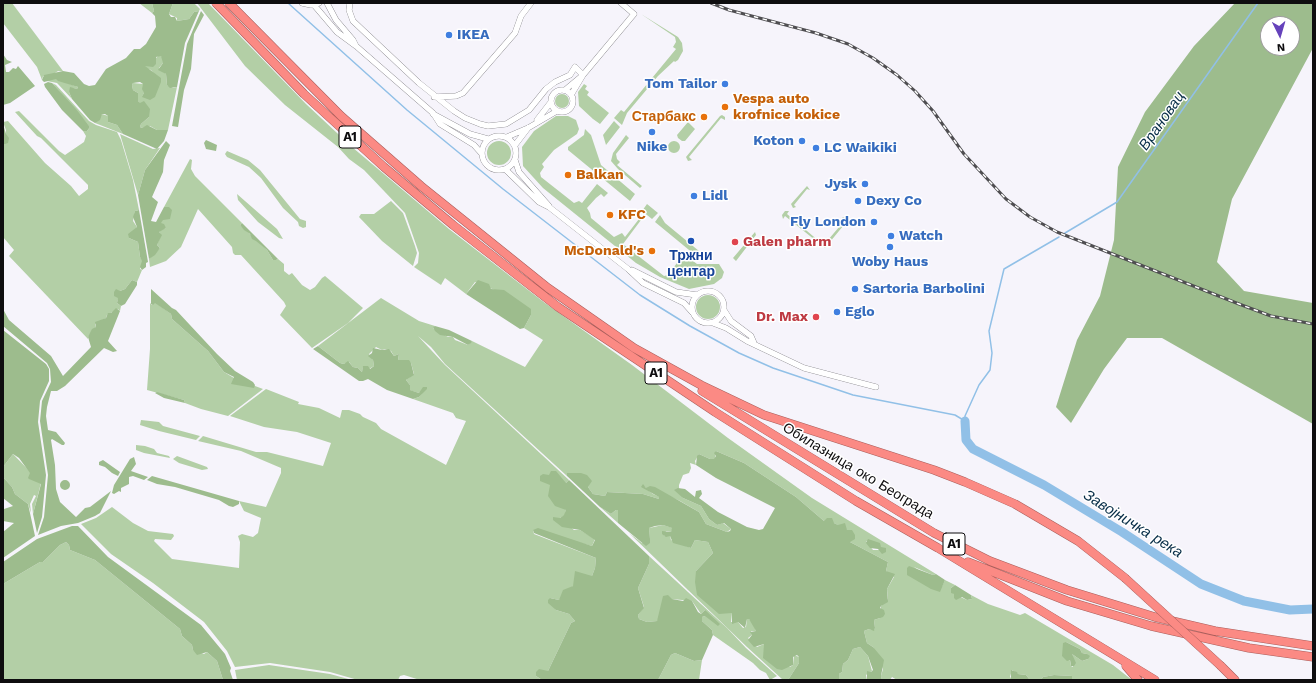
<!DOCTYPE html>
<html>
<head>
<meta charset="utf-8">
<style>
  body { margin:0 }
  #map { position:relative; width:1316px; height:683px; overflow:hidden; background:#f6f4fb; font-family:"Work Sans",sans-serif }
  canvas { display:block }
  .frame { position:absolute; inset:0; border:4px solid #0e0d0f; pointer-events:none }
  .north { position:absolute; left:1260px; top:16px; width:40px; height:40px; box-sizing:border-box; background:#fff; border:1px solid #9f9e9f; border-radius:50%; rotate:175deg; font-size:11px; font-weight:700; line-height:16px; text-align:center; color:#0e0d0f }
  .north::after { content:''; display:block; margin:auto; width:14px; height:18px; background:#6542bb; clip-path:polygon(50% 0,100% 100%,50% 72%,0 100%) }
</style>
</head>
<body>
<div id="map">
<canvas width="1316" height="683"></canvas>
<div class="frame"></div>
<div class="north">N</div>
</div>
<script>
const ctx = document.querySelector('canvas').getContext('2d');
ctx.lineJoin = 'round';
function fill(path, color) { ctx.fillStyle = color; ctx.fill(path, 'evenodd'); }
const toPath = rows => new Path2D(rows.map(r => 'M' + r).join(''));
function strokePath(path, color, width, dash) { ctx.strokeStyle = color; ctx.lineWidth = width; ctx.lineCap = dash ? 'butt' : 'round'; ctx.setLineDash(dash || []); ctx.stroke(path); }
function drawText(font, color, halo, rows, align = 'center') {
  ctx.font = font + ' "Work Sans",sans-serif'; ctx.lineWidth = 3; ctx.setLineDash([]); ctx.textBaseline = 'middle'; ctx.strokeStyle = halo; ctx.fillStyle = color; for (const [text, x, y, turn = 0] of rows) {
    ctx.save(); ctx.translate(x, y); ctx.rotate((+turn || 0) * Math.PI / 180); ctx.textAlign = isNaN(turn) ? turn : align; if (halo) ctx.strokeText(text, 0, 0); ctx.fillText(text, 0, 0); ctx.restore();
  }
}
fill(toPath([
  [3,3,12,3,63,71,58,71,52,75,43,76,42,80,37,67,3,23],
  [139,3,152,3,154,11,152,13],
  [173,3,194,3,200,9,199,11,194,12,189,19,177,21,177,18,169,14],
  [197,3,208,3,306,104,352,147,449,229,545,303,632,365,728,438,812,498,936,574,933,575,914,567,942,586,945,580,955,585,951,588,954,594,967,600,972,599,971,595,988,604,1020,615,1025,613,1113,665,1132,680,1072,680,1072,676,1054,675,1043,677,1041,680,1030,680,1026,675,1018,674,1012,670,1010,677,1012,679,1016,678,1020,680,897,680,892,677,890,680,882,680,881,676,883,669,873,647,867,643,864,631,869,629,874,630,875,628,874,620,880,618,881,606,888,599,887,589,894,577,886,571,888,562,850,542,847,530,834,523,824,521,796,497,744,463,716,451,715,459,710,459,699,454,695,461,696,465,690,463,691,468,689,473,683,475,679,485,679,488,678,488,683,498,701,506,709,519,717,525,723,523,731,529,727,532,706,524,699,512,680,501,652,488,646,488,642,485,649,491,653,494,660,497,659,499,643,494,607,492,605,496,593,494,588,487,589,483,567,473,567,476,445,364,431,347,418,336,445,365,569,480,566,483,550,485,566,510,565,515,560,518,574,530,580,530,595,539,592,546,533,530,534,534,596,558,595,568,592,576,573,586,559,600,550,598,556,610,569,614,575,621,571,623,548,671,536,676,542,680,420,680,404,675,400,676,398,680,358,680,330,672,270,663,235,667,227,651,204,622,153,583,111,554,81,524,96,518,112,507,133,523,148,531,173,534,174,536,171,540,155,539,154,541,172,559,239,568,240,542,238,536,242,534,253,537,258,533,261,518,244,511,239,501,266,507,281,473,281,468,241,451,198,441,203,436,256,452,267,452,323,466,331,443,297,432,264,427,230,416,266,389,299,402,298,404,319,408,340,418,342,410,349,410,360,414,363,417,376,423,381,429,446,465,466,421,456,418,453,413,413,399,419,397,424,391,419,393,409,390,410,385,406,380,414,374,411,363,404,360,398,360,399,354,394,356,391,351,385,349,382,350,376,347,369,354,373,360,374,366,369,369,363,367,362,372,358,368,353,367,349,362,344,364,340,363,318,346,381,298,419,321,435,326,433,328,448,337,453,337,455,340,468,345,472,341,525,367,543,340,524,328,531,315,497,291,475,282,466,294,445,278,441,285,414,267,418,263,419,253,405,213,364,170,349,159,338,147,285,105,245,66],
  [866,541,874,542,881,547,880,550,873,550],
  [1066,642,1080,649,1082,653,1087,654,1088,659,1082,661,1072,654,1073,667,1071,666],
  [641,14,678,37,682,43,683,51,678,60,675,62,674,61,658,76,627,113,622,125,614,118,621,110,624,112,676,49,673,47,676,42,675,37],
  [158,56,161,56,163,58,163,63,159,68,166,74,167,85,173,88,177,87,168,130,157,130,150,126,142,128,140,127,141,124,149,117,138,101,138,93,133,90,132,85,133,83,143,84,144,93,142,97,155,75,151,70,145,68,145,66,156,61,156,58],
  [54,78,78,87,77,89,72,88,69,92,72,99,57,83,47,81],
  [52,83,56,85,89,121,96,125,117,132,121,140,133,180,139,210,135,211,133,221,137,227,129,238,138,242,140,257,143,261,140,269,142,270,137,282,132,280,125,289,120,291,117,303,121,306,120,311,118,309,107,315,106,318,95,324,96,327,88,337,88,339,9,256,14,250,3,237,3,144,5,144,6,130,3,122,8,121,45,163,71,186,79,196,88,189,88,185,41,138,37,136,15,112,19,111,59,151,65,155,84,142,86,136,83,131,87,131,90,127],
  [584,84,587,86,585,89,589,92,587,95,609,113,600,124,593,119,579,106,578,92],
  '555 101a7 7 0 1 1 14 0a7 7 0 1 1-14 0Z',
  [102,114,108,116,108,122,117,125,123,134,95,123],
  [722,115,725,117,725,120,721,118,689,157,692,160,688,161,686,157,720,116],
  [556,116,568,116,576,120,579,129,577,134,554,150,542,164,544,167,540,173,541,177,574,203,579,201,582,203,597,184,608,193,604,197,601,194,596,198,587,208,590,213,591,218,614,237,622,233,625,237,639,219,641,220,623,244,664,276,668,275,680,259,679,258,681,254,684,256,685,255,697,264,719,264,724,272,722,278,714,284,689,289,660,277,636,263,543,188,523,166,522,147,534,131],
  [614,121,620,127,606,145,603,135],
  [688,122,695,129,685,141,682,141,678,138,677,135],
  [585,129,591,135,601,165,635,194,630,201,568,150,568,147,584,135],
  [120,134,153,149,160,148,145,170,138,195],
  [626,135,629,138,616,154,617,159,620,162,617,165,642,186,640,188,618,169,611,161,613,153],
  '668 147a6 6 0 1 1 12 0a6 6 0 1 1-12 0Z',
  '487 153a12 12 0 1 1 24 0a12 12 0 1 1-24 0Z',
  [227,151,248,160,260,170,300,219,306,221,306,227,303,228,299,226,298,222,283,208,261,178,249,167,227,157,225,154],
  [190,159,192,160,191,169,195,176,242,223,240,225,267,250,273,260,276,260,278,259,284,264,284,271,289,275,292,273,302,285,310,290,315,287,322,278,325,276,363,308,348,323,312,348,280,315,286,306,284,302,241,255,235,255,233,253,232,247,198,209,181,247,166,261,150,267,149,259,160,248,157,245,161,235,159,232,160,230,166,228,160,224,169,207,164,207],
  [807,186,810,190,807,189,794,205,796,207,793,208,791,204],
  [237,194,277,229,283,239,279,238,258,222,238,200],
  [391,201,403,213,415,246,417,253,413,266,382,241,359,217,361,214,374,214],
  [647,204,658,213,652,219,642,211],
  [789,211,787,214,820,242,825,238,828,240,845,220,842,217,845,217,848,220,825,248,785,216,783,219,782,215,785,211],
  [660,215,665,223,699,251,707,254,712,258,700,259,655,222],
  [755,232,756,235,736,261,733,258],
  '696 307a12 12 0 1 1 24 0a12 12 0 1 1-24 0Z',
  [155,302,171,314,172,319,208,351,224,372,234,378,263,389,228,416,201,409,185,403,184,400,147,390,150,349,150,303,152,305],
  [141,420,159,422,163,426,200,436,196,440,159,431,140,425],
  [136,445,145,446,154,449,157,453,169,456,170,458,144,453,136,450],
  [13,454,41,483,33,514,32,504,36,496,34,495,30,504,31,513,28,504,15,494,12,487,3,477,3,467],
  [177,456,207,467,208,469,202,470,179,463,173,459],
  [600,507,611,514,616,510,618,510,620,512,618,523],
  [663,525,673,528,671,532,666,531,664,536,670,536,671,540,691,548,695,540,708,542,713,553,696,571,727,612,732,613,731,622,738,622,743,628,746,627,747,619,749,619,753,623,756,631,751,631,752,635,748,638,757,647,764,644,764,646,790,667,793,665,794,655,799,657,799,663,788,680,783,680,747,647,629,533,642,543,650,543,649,528],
  [66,542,69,545,70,550,95,560,180,629,182,636,192,645,193,650,204,654,207,652,217,661,223,680,3,680,3,584,40,562,43,562,60,545],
  [649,556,727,628,746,648,777,676,770,680,766,673,760,670,753,663,713,635,712,630,702,621,702,617,705,616,705,610,701,614,692,601,672,599,657,621,647,622,639,619,638,615,644,607,638,588,649,564],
  [860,647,868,656,872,671,866,675,867,680,839,680,839,674,842,672,843,664,848,660,853,649],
  [675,653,694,661,702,660,699,680,658,680,671,655],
  [269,665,330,674,352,680,237,680,235,670]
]), '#b3cfa6');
fill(toPath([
  [152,3,173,3,169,14,171,17,175,17,177,21,189,19,194,12,199,11,185,43,177,87,170,88,167,85,166,74,158,70,163,63,161,56,156,57,156,64,153,67,145,66,161,78,161,82,155,97,150,100,142,97,144,93,142,89,143,84,140,82,133,83,132,85,133,90,138,93,138,101,140,103,144,101,150,109,149,117,141,124,140,127,142,128,147,125,157,130,168,130,164,141,157,149,123,134,117,125,108,122,108,116,105,114,102,114,100,120,95,123,90,120,72,99,69,92,70,87,77,89,78,87,58,81,56,79,44,82,42,80,44,75,63,71,74,73,84,84,89,86,95,85,106,69,126,58,134,49,140,49,146,44,156,27,155,16,152,13,154,11],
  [1235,3,1313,3,1313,48,1232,199,1217,262,1244,291,1313,303,1313,424,1162,338,1127,338,1104,369,1071,423,1056,407,1077,340,1100,296,1114,240,1118,167,1145,112,1194,46],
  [1268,24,1292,24,1292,48,1268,48],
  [201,11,204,15,194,34,191,69,184,90,178,127,172,126,187,44],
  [3,54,7,60,12,62,5,65,6,72,9,72,13,68,16,69,18,66,35,86,10,103,3,105],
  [48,82,52,83,76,109,90,127,87,131,83,131,62,110,45,87,44,84],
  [3,124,6,134,9,138,8,143,5,144,3,144],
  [206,140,217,145,216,151,206,149,204,143],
  [166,141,170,145,164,160,163,172,152,197,158,202,151,221,156,222,164,207,169,207,172,210,170,219,163,220,161,223,164,224,166,228,159,232,162,235,157,245,160,248,155,255,149,259,138,195,145,170],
  [139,210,148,262,146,263,146,267,142,270,140,267,142,261,140,257,138,242,129,238,128,234,137,227,133,217,135,211],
  [242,223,278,259,276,260,273,260,267,250,256,241,252,239,250,234,244,230,240,225],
  [132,280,137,282,137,285,125,304,121,306,117,303,118,298,114,296,114,292,116,289,120,291,125,289],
  [478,280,489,284,491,289,504,290,531,309,531,315,524,328,520,329,466,294],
  [151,289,172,308,176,310,217,354,235,371,253,382,255,385,254,388,231,384,234,377,224,372,208,351,172,319,171,314,155,303,153,305,151,304],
  [116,308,120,311,108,341,117,351,113,352,104,348,65,386,57,391,51,391,47,407,46,416,48,430,56,432,65,443,64,445,62,445,52,439,51,440,55,465,56,489,60,502,76,517,85,508,90,507,111,491,100,513,95,516,78,523,61,526,38,535,44,517,48,475,40,421,42,401,51,382,50,369,47,363,3,326,3,309,9,320,51,356,63,376,91,347,88,337,92,329,96,327,95,322,106,318,108,313,111,313],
  [435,326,449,330,472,341,471,343,468,345,453,337,440,335,435,331,433,327],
  [3,330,46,364,49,369,49,381,40,401,38,422,46,475,42,517,37,533,33,514,41,484,29,479,28,478,30,473,19,458,13,454,3,467],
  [318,346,340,363,344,364,348,361,353,367,358,368,362,372,363,366,368,366,370,369,374,366,373,360,368,356,372,353,373,348,382,350,389,349,394,356,399,354,398,360,409,360,411,363,414,375,406,380,410,385,410,390,419,393,423,387,427,387,427,389,419,397,413,399,387,390,368,379,363,381,359,381,313,349],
  [157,392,184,400,185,403,164,398,155,393],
  [716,451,744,463,796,497,824,521,827,518,832,518,834,523,838,525,845,523,847,530,852,530,855,535,855,539,850,542,888,562,886,571,895,574,887,589,888,602,881,606,880,608,884,610,885,614,883,617,874,620,875,628,874,631,869,629,864,631,867,643,873,647,884,660,881,676,882,680,867,680,867,671,871,672,873,670,868,656,860,647,853,649,848,660,843,664,842,672,839,674,839,680,788,680,799,663,799,657,797,655,793,657,793,665,782,670,777,669,763,658,764,644,754,647,748,640,752,635,750,632,756,631,749,619,747,619,745,628,738,622,732,624,732,613,719,614,697,595,695,582,696,571,713,553,708,542,695,540,691,548,673,543,670,536,666,537,662,534,662,531,671,532,672,528,663,525,655,526,649,528,650,539,650,543,646,546,618,523,618,510,616,510,611,514,600,507,567,476,567,473,581,473,587,475,592,481,588,487,593,494,605,496,607,492,643,494,659,499,659,497,641,487,643,484,646,488,650,486,655,487,699,512,706,524,727,532,730,531,731,529,724,523,717,525,709,519,701,506,683,498,674,490,678,488,685,489,695,497,696,491,701,490,702,494,699,498,718,512,747,527,759,530,763,529,775,508,716,478,696,465,697,456,699,454,710,459,714,459,716,456,714,453],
  [134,457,136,464,131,471,148,477,144,480,133,476,129,477,129,484,121,488,121,492,119,491,114,494,112,493,114,485,130,459],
  [103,460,120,472,118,476,112,473,105,467,99,465,99,462],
  [551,471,556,471,566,483,569,480,649,556,649,564,638,588,644,608,638,615,639,619,647,622,657,621,663,596,668,595,672,599,683,601,686,598,692,601,698,612,701,614,705,610,720,624,718,626,705,616,702,617,702,621,712,630,713,635,702,660,694,661,675,653,671,655,658,680,542,680,536,676,536,672,539,669,548,671,571,623,575,621,569,614,556,610,548,603,548,600,550,598,559,600,563,590,573,586,575,571,592,576,595,568,596,558,534,533,533,530,538,528,592,546,595,540,580,530,562,527,553,520,553,517,560,518,564,515,566,510,555,506,548,496,550,485,540,481,540,476,543,474,549,475],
  [152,476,239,501,239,504,233,507,229,506,219,500,175,487,157,484,147,480],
  [3,477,12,487,15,494,28,504,35,536,3,558,3,532,14,523,3,521,4,509,13,506,3,498],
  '60 485a5 5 0 1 1 10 0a5 5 0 1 1-10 0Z',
  [72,526,78,526,108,557,201,625,225,654,231,668,230,671,233,680,223,680,217,661,207,652,197,655,193,650,192,645,182,636,180,629,95,560,70,550,69,545,66,542,60,545,43,562,40,562,3,584,3,562,37,539],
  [868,539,880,543,881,547,886,548,886,552,882,554,878,549,870,548,866,543],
  [909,566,933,575,936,574,945,580,940,592,931,589,907,575,907,568],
  [955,585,971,595,972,599,967,600,962,597,956,600,954,598,954,594,951,593,951,588],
  [1066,642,1080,649,1082,653,1087,654,1090,656,1088,659,1082,661,1072,654,1076,663,1074,666,1071,666,1070,660,1067,661,1062,656,1063,643],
  [1011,670,1017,672,1018,674,1026,675,1030,680,1011,679],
  [1054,675,1072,676,1072,680,1041,680,1043,677]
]), '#9dbc8d');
strokePath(toPath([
  [288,3,407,110,503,189,640,295,690,326,739,353,773,368,853,395,955,415,965,421,965,416,979,385,990,370,992,353,989,331,1004,269,1059,237],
  [1065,233,1117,202,1258,3]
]), '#91c0e7', 1.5);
strokePath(toPath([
  [965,421,966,440,973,449,1044,485,1122,532,1201,584,1244,601,1290,610,1313,609]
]), '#91c0e7', 9);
const minor = toPath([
  [302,3,311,5,319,3],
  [327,3,336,20,353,40,356,46],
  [350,3,349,10,353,21,419,83,454,111,465,118,480,124,488,126,506,124,529,110,546,89,555,82,570,75,575,67,583,75],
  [314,5,337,32,356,46,433,113,440,124,474,145,482,154],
  [565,90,583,75],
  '551 101a11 11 0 1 1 22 0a11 11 0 1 1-22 0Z',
  [571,95,583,75,634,14,621,3],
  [434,97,456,96,463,93,515,33,521,16,531,3],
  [433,114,470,134,488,139],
  [537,120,551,102],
  '482 153a17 17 0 1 1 34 0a17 17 0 1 1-34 0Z',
  [507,137,528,128,557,111],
  [515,145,528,128],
  [515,160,519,172,549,206],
  [505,169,539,202,549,207,628,269,643,283,684,303,692,312],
  [632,270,676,292,697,295],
  '692 307a16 16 0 1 1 32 0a16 16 0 1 1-32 0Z',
  [724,310,731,321,751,336,754,343],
  [713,323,726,328,747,341,804,368,876,387]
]);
const highway = toPath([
  [216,3,304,94,384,167,453,225,558,307,715,412,856,501,938,548,1155,680],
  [229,3,341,116,421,186,548,288,634,348,701,385,764,415,934,470,965,482,1015,504,1078,541,1125,578],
  [702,391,934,533,990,561,1067,590,1155,617,1215,631,1313,646],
  [968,562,1067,601,1151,626,1249,648,1313,657],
  [1126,666,1138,680],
  [1221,666,1235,680]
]);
strokePath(minor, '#706e74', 6);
strokePath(highway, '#a85e5b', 9);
strokePath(minor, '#fff', 5.5);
strokePath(highway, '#fb8a84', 8);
const rail = toPath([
  [711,3,729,10,816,33,848,44,873,58,897,75,915,91,933,111,964,154,1006,199,1030,217,1057,232,1239,304,1271,316,1313,324]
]);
strokePath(rail, '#4f4e51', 3);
strokePath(rail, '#fff', 1.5, [4.5]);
const highwayBridge = toPath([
  [1125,578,1221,666]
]);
strokePath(highwayBridge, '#a85e5b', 9, []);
strokePath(highwayBridge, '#fb8a84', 8);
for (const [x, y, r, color] of [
  [449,35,4,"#3f7fe0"],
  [725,84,4,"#3f7fe0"],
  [725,107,4,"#e8710a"],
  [704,117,4,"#e8710a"],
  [652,132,4,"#3f7fe0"],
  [802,141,4,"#3f7fe0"],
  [816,148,4,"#3f7fe0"],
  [568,175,4,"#e8710a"],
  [865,184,4,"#3f7fe0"],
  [694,196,4,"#3f7fe0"],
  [858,201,4,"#3f7fe0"],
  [610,215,4,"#e8710a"],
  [874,222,4,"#3f7fe0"],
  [891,236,4,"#3f7fe0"],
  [691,241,4,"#1a4fb4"],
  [735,242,4,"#e0444e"],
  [890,247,4,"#3f7fe0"],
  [652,251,4,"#e8710a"],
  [855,289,4,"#3f7fe0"],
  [837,312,4,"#3f7fe0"],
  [816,317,4,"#e0444e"]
]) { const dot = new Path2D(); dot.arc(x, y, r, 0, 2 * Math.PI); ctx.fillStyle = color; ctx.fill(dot); strokePath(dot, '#fff', 1.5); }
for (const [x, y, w] of [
  [350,137,22],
  [656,373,22],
  [954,544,22]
]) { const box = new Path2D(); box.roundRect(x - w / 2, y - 11, w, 22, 3); ctx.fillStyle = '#fff'; ctx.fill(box); strokePath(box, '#0e0d0f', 1); }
drawText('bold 13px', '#0e0d0f', null, [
  ["A1",350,137],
  ["A1",656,373],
  ["A1",954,544]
]);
drawText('bold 14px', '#366cbe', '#fff', [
  ["IKEA",457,35],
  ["Tom Tailor",717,84,"right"],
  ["Koton",794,141,"right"],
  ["Nike",652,147,"center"],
  ["LC Waikiki",824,148],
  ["Jysk",857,184,"right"],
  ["Lidl",702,196],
  ["Dexy Co",866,201],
  ["Fly London",866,222,"right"],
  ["Watch",899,236],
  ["Woby Haus",890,262,"center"],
  ["Sartoria Barbolini",863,289],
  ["Eglo",845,312]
], 'left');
drawText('bold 14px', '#c56008', '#fff', [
  ["Vespa auto",733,99],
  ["krofnice kokice",733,115],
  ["Старбакс",696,117,"right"],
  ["Balkan",576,175],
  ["KFC",618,215],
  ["McDonald's",644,251,"right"]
], 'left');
drawText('bold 14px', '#be3a42', '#fff', [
  ["Galen pharm",743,242],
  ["Dr. Max",808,317,"right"]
], 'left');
drawText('bold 14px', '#164399', '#fff', [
  ["Тржни",691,256],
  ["центар",691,272]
]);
drawText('14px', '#0e0d0f', '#fff', [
  ["Обилазница око Београда",858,471,31]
]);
drawText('italic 15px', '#072d47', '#fff', [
  ["Врановац",1162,121,-55],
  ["Завојничка река",1133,524,32]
]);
</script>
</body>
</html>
